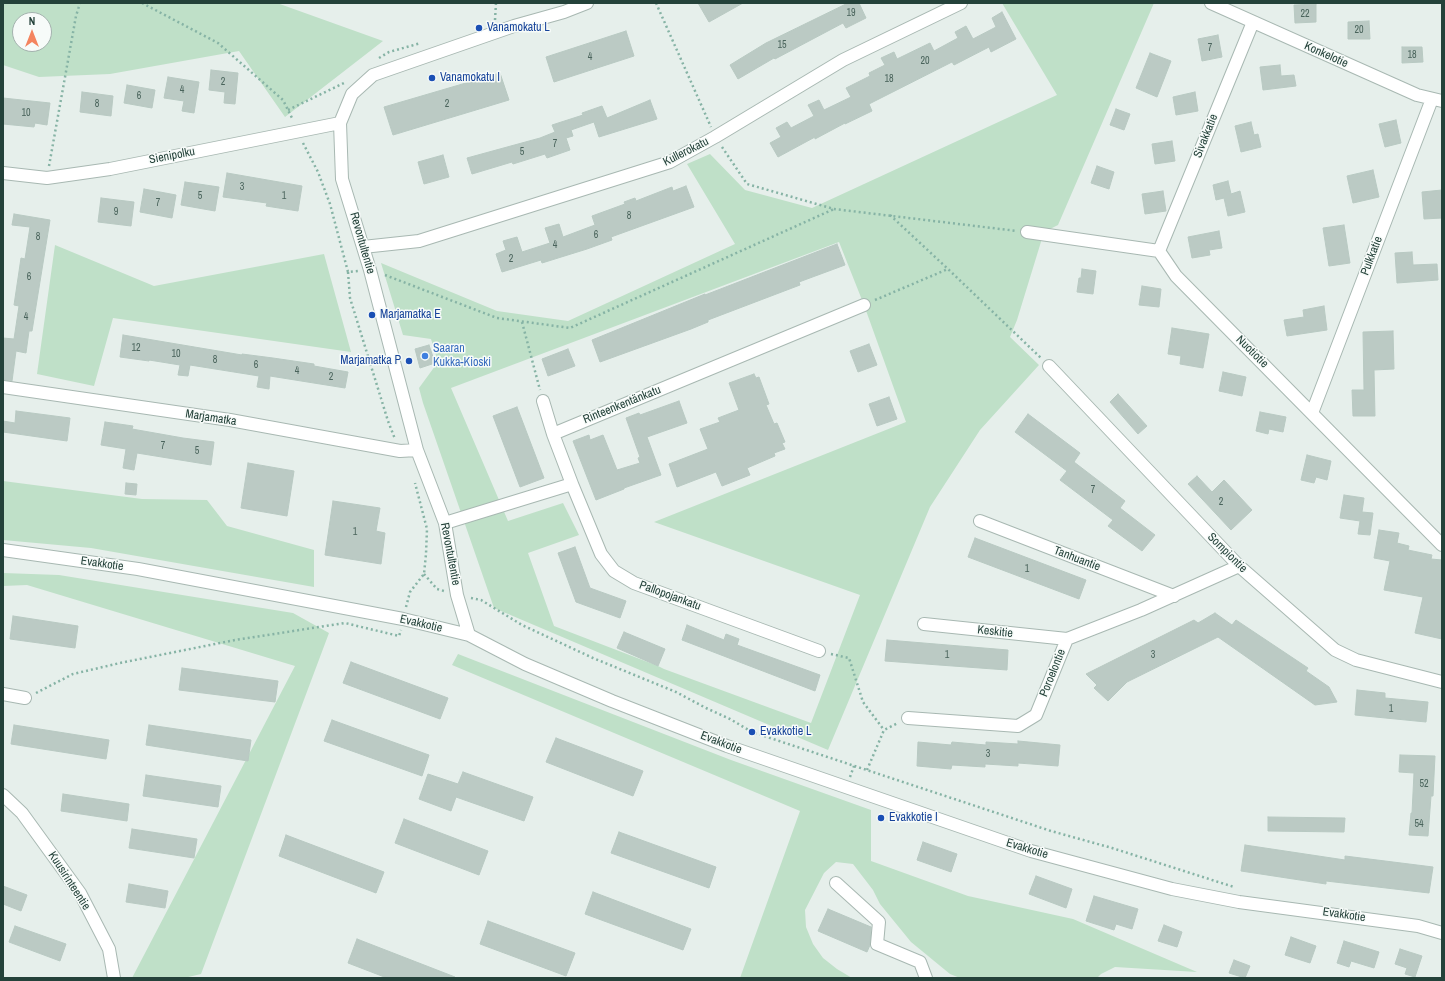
<!DOCTYPE html>
<html>
<head>
<meta charset="utf-8">
<style>
  body { margin:0 }
  #map { position:relative; width:1445px; height:981px; overflow:hidden; background:#e6efeb; font-family:"Archivo Narrow",sans-serif }
  canvas { display:block }
  .frame { position:absolute; inset:0; border:4px solid #24423a; pointer-events:none }
  .north { position:absolute; left:12px; top:12px; width:40px; height:40px; box-sizing:border-box; background:#f7fbf9; border:1px solid #a3b1ad; border-radius:50%; rotate:0deg; font-size:11px; font-weight:700; line-height:16px; text-align:center; color:#24423a }
  .north::after { content:''; display:block; margin:auto; width:14px; height:18px; background:#f4845f; clip-path:polygon(50% 0,100% 100%,50% 72%,0 100%) }
</style>
</head>
<body>
<div id="map">
<canvas width="1445" height="981"></canvas>
<div class="frame"></div>
<div class="north">N</div>
</div>
<script>
const ctx = document.querySelector('canvas').getContext('2d');
ctx.lineJoin = 'round';
function fill(path, color) { ctx.fillStyle = color; ctx.fill(path, 'evenodd'); }
const toPath = rows => new Path2D(rows.map(r => 'M' + r).join(''));
function strokePath(path, color, width, dash) { ctx.strokeStyle = color; ctx.lineWidth = width; ctx.lineCap = dash ? 'butt' : 'round'; ctx.setLineDash(dash || []); ctx.stroke(path); }
function drawText(font, color, halo, rows, align = 'center') {
  ctx.font = font + ' "Archivo Narrow",sans-serif'; ctx.lineWidth = 3; ctx.setLineDash([]); ctx.textBaseline = 'middle'; ctx.strokeStyle = halo; ctx.fillStyle = color; for (const [text, x, y, turn = 0] of rows) {
    ctx.save(); ctx.translate(x, y); ctx.rotate((+turn || 0) * Math.PI / 180); ctx.textAlign = isNaN(turn) ? turn : align; if (halo) ctx.strokeText(text, 0, 0); ctx.fillText(text, 0, 0); ctx.restore();
  }
}
fill(toPath([
  [3,3,277,3,383,41,285,117,239,51,110,74,39,77,3,65],
  [20,20,44,20,44,44,20,44],
  [1002,3,1154,3,1058,225,1044,232,1017,320,1010,337,1039,365,980,430,930,507,828,750,494,608,423,403,419,388,438,362,431,339,403,335,381,263,497,311,568,321,735,244,687,164,710,154,745,190,812,208,1057,95],
  [839,242,864,305,906,422,654,522,860,595,811,723,664,669,658,666,554,626,528,553,579,535,563,503,508,521,451,388],
  [55,245,154,286,324,254,351,352,113,318,94,386,37,374],
  [3,481,142,499,207,500,227,526,314,550,314,587,91,548,3,540],
  [3,573,59,575,293,613,329,633,201,974,184,978,132,978,295,666,27,585,3,586],
  [458,654,731,760,871,810,871,861,968,896,1073,919,1197,972,1115,967,1101,974,1097,978,960,978,950,974,911,942,880,904,873,890,853,864,836,862,824,873,805,910,806,927,813,944,823,958,837,969,852,978,740,978,800,811,452,665]
]), '#bfe0c8');
const building = toPath([
  [698,3,743,3,709,22,698,3],
  [848,3,859,3,866,18,846,28,843,23,775,59,774,58,738,79,730,65,766,43,848,3],
  [1316,4,1316,22,1295,23,1294,5,1316,4],
  [1002,12,1016,39,991,52,989,47,954,65,952,62,869,104,872,111,845,124,845,123,815,139,815,137,778,157,770,143,781,137,776,128,787,122,791,128,814,116,808,105,819,100,824,110,851,97,846,88,870,76,869,73,885,65,881,58,894,52,897,59,930,43,934,51,958,38,955,32,966,26,973,39,996,27,992,18,1002,12],
  [1369,21,1370,39,1348,39,1348,22,1369,21],
  [626,31,634,56,554,82,546,57,626,31],
  [1218,35,1222,57,1202,61,1198,39,1218,35],
  [1402,47,1422,47,1423,62,1402,63,1402,47],
  [1150,53,1171,61,1157,97,1136,88,1150,53],
  [1280,65,1281,76,1294,75,1296,86,1263,90,1260,67,1280,65],
  [211,70,238,73,235,104,224,103,225,92,209,90,211,70],
  [500,73,509,100,393,135,384,107,500,73],
  [168,77,199,82,194,113,182,111,184,101,164,98,168,77],
  [127,85,155,90,152,108,124,103,127,85],
  [82,92,113,96,111,116,80,112,82,92],
  [1195,92,1198,111,1176,115,1173,97,1195,92],
  [3,98,50,103,47,125,35,123,34,127,3,124,3,98],
  [650,100,657,119,599,137,594,122,571,130,573,136,566,138,570,150,547,158,545,154,513,164,512,162,472,174,467,158,540,138,555,132,552,125,583,115,582,113,602,106,607,118,650,100],
  [1116,109,1130,114,1124,130,1110,125,1116,109],
  [1396,120,1401,143,1385,147,1379,124,1396,120],
  [1251,122,1254,135,1258,134,1261,147,1241,152,1235,126,1251,122],
  [1172,141,1175,161,1155,164,1152,144,1172,141],
  [443,155,449,177,424,184,418,162,443,155],
  [1097,166,1114,172,1109,189,1091,183,1097,166],
  [1373,170,1379,197,1353,203,1347,176,1373,170],
  [227,173,302,186,298,211,266,206,267,203,223,197,227,173],
  [1228,181,1231,194,1240,191,1245,212,1228,216,1224,198,1216,200,1213,185,1228,181],
  [185,182,219,187,215,211,181,205,185,182],
  [686,186,694,207,611,237,612,240,587,249,542,263,541,260,502,272,496,254,506,250,503,241,517,237,522,252,550,243,545,228,559,224,563,237,595,225,592,216,625,204,624,202,635,198,636,201,672,187,673,191,686,186],
  [144,189,176,195,172,218,140,212,144,189],
  [1442,190,1442,218,1424,219,1422,192,1442,190],
  [1163,191,1166,211,1145,214,1142,194,1163,191],
  [101,198,134,202,131,226,98,222,101,198],
  [14,214,50,220,32,331,29,331,26,353,16,351,12,381,3,380,3,338,14,339,19,306,14,305,21,258,25,259,30,227,12,225,14,214],
  [1344,225,1350,263,1329,266,1323,228,1344,225],
  [1219,231,1222,248,1209,250,1210,255,1192,258,1188,237,1219,231],
  [837,244,845,265,799,282,800,285,708,320,708,322,691,329,600,362,592,340,705,294,705,295,837,244],
  [1412,252,1413,265,1437,264,1438,280,1397,283,1395,253,1412,252],
  [1082,269,1096,271,1093,294,1077,292,1079,278,1081,278,1082,269],
  [1142,286,1161,289,1159,307,1139,305,1142,286],
  [1324,306,1327,330,1287,336,1284,320,1304,317,1303,310,1324,306],
  [1172,328,1209,334,1203,368,1180,364,1181,356,1168,354,1172,328],
  [1393,331,1394,369,1374,370,1375,416,1353,416,1352,390,1364,390,1363,332,1393,331],
  [123,335,242,355,242,354,273,358,314,364,314,366,348,372,345,388,270,376,269,389,257,387,259,376,190,365,188,376,178,375,180,365,149,360,149,361,120,357,123,335],
  [869,344,877,365,858,372,850,351,869,344],
  [429,345,435,363,420,368,415,349,429,345],
  [568,349,575,366,548,376,542,359,568,349],
  [1223,372,1246,377,1242,396,1219,391,1223,372],
  [754,374,756,378,759,377,769,404,766,405,774,424,777,423,785,442,782,443,785,449,774,453,775,456,747,468,750,475,722,486,716,472,677,487,669,464,708,449,700,429,720,422,718,418,739,410,729,383,754,374],
  [1118,394,1147,426,1138,434,1110,402,1118,394],
  [889,397,897,419,877,426,869,404,889,397],
  [679,401,687,423,647,437,661,475,624,488,624,489,596,500,573,441,589,435,590,440,603,435,617,470,640,463,638,458,640,457,626,418,639,413,640,415,679,401],
  [517,407,544,478,520,487,493,416,517,407],
  [16,411,70,418,67,441,3,432,3,421,15,423,16,411],
  [1260,412,1286,417,1283,432,1269,429,1268,434,1256,431,1260,412],
  [1028,414,1080,453,1074,462,1125,501,1120,508,1155,535,1142,551,1108,526,1113,520,1060,480,1067,471,1015,432,1028,414],
  [105,422,133,426,132,429,183,438,214,442,211,465,137,453,134,470,123,468,126,449,101,445,105,422],
  [1307,455,1331,461,1327,480,1316,477,1314,483,1301,480,1307,455],
  [248,463,294,471,287,516,241,508,248,463],
  [1197,476,1212,492,1224,480,1252,510,1231,530,1188,484,1197,476],
  [126,483,137,484,136,495,125,494,126,483],
  [1344,495,1364,498,1362,512,1373,513,1370,535,1358,534,1360,521,1340,518,1344,495],
  [333,501,380,508,376,531,385,533,381,564,325,555,333,501],
  [1379,530,1399,533,1397,543,1409,546,1408,550,1432,555,1431,559,1442,560,1442,639,1415,633,1423,597,1384,590,1390,561,1374,558,1379,530],
  [975,538,1086,580,1079,599,968,557,975,538],
  [575,547,590,588,626,601,620,618,576,602,558,553,575,547],
  [1215,613,1232,625,1236,620,1308,668,1306,671,1329,687,1337,702,1315,705,1218,637,1127,682,1108,701,1094,688,1097,685,1086,674,1194,620,1198,623,1215,613],
  [13,616,78,626,75,648,10,639,13,616],
  [687,625,724,640,726,634,739,639,737,645,820,675,815,691,682,640,687,625],
  [624,632,665,649,658,666,617,648,624,632],
  [887,640,1008,650,1007,670,885,661,887,640],
  [351,662,448,698,440,719,343,683,351,662],
  [182,668,278,681,275,702,179,690,182,668],
  [1357,690,1385,693,1385,698,1428,702,1426,722,1355,715,1357,690],
  [332,720,429,755,422,776,324,741,332,720],
  [14,725,109,740,106,759,11,744,14,725],
  [149,725,251,740,248,761,146,745,149,725],
  [556,738,643,771,633,796,546,762,556,738],
  [1018,741,1060,745,1058,766,1018,763,1018,766,985,764,985,767,952,765,951,769,917,766,918,742,951,745,952,742,986,745,986,742,1018,744,1018,741],
  [1400,755,1435,756,1433,796,1431,796,1428,836,1409,835,1411,813,1412,813,1414,773,1399,772,1400,755],
  [463,772,533,797,524,821,456,797,451,811,419,799,428,774,458,784,463,772],
  [146,775,221,786,218,807,143,796,146,775],
  [63,794,129,804,127,821,61,811,63,794],
  [1268,817,1345,818,1344,832,1268,831,1268,817],
  [404,819,488,851,479,875,395,843,404,819],
  [132,829,197,839,194,858,129,848,132,829],
  [619,832,716,867,709,888,611,853,619,832],
  [286,835,384,872,376,893,279,856,286,835],
  [923,842,957,854,951,872,917,860,923,842],
  [1245,845,1345,860,1345,856,1433,867,1429,893,1326,881,1326,884,1241,871,1245,845],
  [1036,876,1072,889,1066,908,1029,894,1036,876],
  [129,884,168,891,165,908,126,902,129,884],
  [3,886,27,895,21,911,3,904,3,886],
  [593,892,691,929,683,950,585,914,593,892],
  [1094,896,1138,909,1132,929,1116,924,1114,930,1086,921,1094,896],
  [828,909,871,927,870,945,867,952,818,931,828,909],
  [488,921,575,953,566,976,480,944,488,921],
  [1164,925,1182,932,1177,947,1158,941,1164,925],
  [15,926,66,944,60,961,9,942,15,926],
  [1291,937,1316,946,1310,963,1285,955,1291,937],
  [357,939,455,977,455,978,387,978,348,963,357,939],
  [1344,941,1379,952,1374,968,1351,961,1349,967,1337,963,1344,941],
  [1400,949,1422,956,1415,977,1405,974,1407,968,1395,964,1400,949],
  [1234,960,1250,966,1245,978,1229,973,1234,960]
]);
fill(building, '#bbcac4');
strokePath(building, '#b8c9c2', 1);
const minor = toPath([
  [1211,3,1417,95,1442,101],
  [3,173,47,178,110,169,340,123],
  [1027,232,1159,251,1176,276,1442,545],
  [363,247,419,241,670,162,715,137,843,60,961,3],
  [1159,251,1253,22],
  [1049,366,1239,566,1335,650,1356,660,1442,682],
  [3,387,230,420,400,451,417,450],
  [543,401,553,434],
  [1312,413,1432,99],
  [572,484,601,554,614,571,634,583,819,651],
  [980,521,1174,596],
  [445,523,572,484,553,434,864,305],
  [3,550,138,569,403,619,469,635,525,664,612,701,727,746,1031,851,1172,889,1239,902,1418,926,1442,933],
  [924,624,1067,639],
  [469,635,457,595,445,523,417,450,370,270,342,179,340,123,352,94,373,75,514,26,564,12,587,3],
  [3,694,25,698],
  [908,718,1018,726,1036,715,1067,639,1141,610,1239,566],
  [3,795,22,813,80,893,109,949,114,978],
  [836,883,879,922,877,944,920,962,926,978]
]);
strokePath(minor, '#a8b8b2', 14);
strokePath(toPath([
  [142,3,218,43,283,100,293,120],
  [656,3,711,127],
  [495,20,496,3],
  [379,58,389,52,421,43],
  [288,110,344,83],
  [303,143,318,172,330,204,348,272,359,271],
  [722,147,747,184,834,209,1017,231],
  [49,166,76,16,80,3],
  [890,215,948,269,1042,359],
  [348,272,350,298,388,421,395,439],
  [385,275,497,318,570,328,834,209],
  [875,300,948,269],
  [522,322,540,390],
  [424,574,437,589,444,591],
  [471,598,481,600,522,625,593,658,676,692,706,708,730,719,752,732,1051,831,1112,848,1234,887],
  [406,607,410,592,424,574,426,554,427,529,415,483],
  [831,654,849,658,863,702,884,730],
  [36,693,73,674,120,663,235,640,345,623,399,636,401,630],
  [867,770,884,730,898,723],
  [850,777,854,766]
]), '#86b3a5', 2.5, [2, 3]);
strokePath(minor, '#fff', 12);
for (const [x, y, r, color] of [
  [479,28,4,"#1a4fb4"],
  [432,78,4,"#1a4fb4"],
  [372,315,4,"#1a4fb4"],
  [425,356,4,"#3f7fe0"],
  [409,361,4,"#1a4fb4"],
  [752,732,4,"#1a4fb4"],
  [881,818,4,"#1a4fb4"]
]) { const dot = new Path2D(); dot.arc(x, y, r, 0, 2 * Math.PI); ctx.fillStyle = color; ctx.fill(dot); strokePath(dot, '#f7fbf9', 1.5); }
drawText('10px', '#4a645c', null, [
  ["19",851,13],
  ["22",1305,14],
  ["20",1359,30],
  ["15",782,45],
  ["7",1210,48],
  ["18",1412,55],
  ["4",590,57],
  ["20",925,61],
  ["18",889,79],
  ["2",223,82],
  ["4",182,90],
  ["6",139,96],
  ["8",97,104],
  ["2",447,104],
  ["10",26,113],
  ["7",555,144],
  ["5",522,152],
  ["3",242,187],
  ["5",200,196],
  ["1",284,196],
  ["7",158,203],
  ["9",116,212],
  ["8",629,216],
  ["6",596,235],
  ["8",38,237],
  ["4",555,245],
  ["2",511,259],
  ["6",29,277],
  ["4",26,317],
  ["12",136,348],
  ["10",176,354],
  ["8",215,360],
  ["6",256,365],
  ["4",297,371],
  ["2",331,377],
  ["7",163,446],
  ["5",197,451],
  ["7",1093,490],
  ["2",1221,502],
  ["1",355,532],
  ["1",1027,569],
  ["1",947,655],
  ["3",1153,655],
  ["1",1391,709],
  ["3",988,754],
  ["52",1424,784],
  ["54",1419,824]
]);
drawText('12px', '#164399', '#f7fbf9', [
  ["Vanamokatu L",487,28],
  ["Vanamokatu I",440,78],
  ["Marjamatka E",380,315],
  ["Marjamatka P",401,361,"right"],
  ["Evakkotie L",760,732],
  ["Evakkotie I",889,818]
], 'left');
drawText('12px', '#24423a', '#f7fbf9', [
  ["Konkelotie",1326,55,24],
  ["Sivakkatie",1206,136,-68],
  ["Kullerokatu",686,152,-27],
  ["Sienipolku",172,156,-11],
  ["Revontultentie",362,243,74],
  ["Pulkkatie",1372,256,-69],
  ["Nuotiotie",1252,352,45],
  ["Rinteenkentänkatu",622,405,-22],
  ["Marjamatka",211,418,9],
  ["Sompiontie",1227,553,45],
  ["Revontultentie",450,554,79],
  ["Tanhuantie",1077,559,21],
  ["Evakkotie",102,564,8],
  ["Pallopojankatu",670,596,20],
  ["Evakkotie",421,624,13],
  ["Keskitie",995,632,6],
  ["Poroelontie",1053,673,-68],
  ["Evakkotie",721,743,21],
  ["Evakkotie",1027,849,17],
  ["Kuusirinteentie",69,881,57],
  ["Evakkotie",1344,915,8]
]);
drawText('12px', '#366cbe', '#f7fbf9', [
  ["Saaran",433,349],
  ["Kukka-Kioski",433,363]
], 'left');
</script>
</body>
</html>
